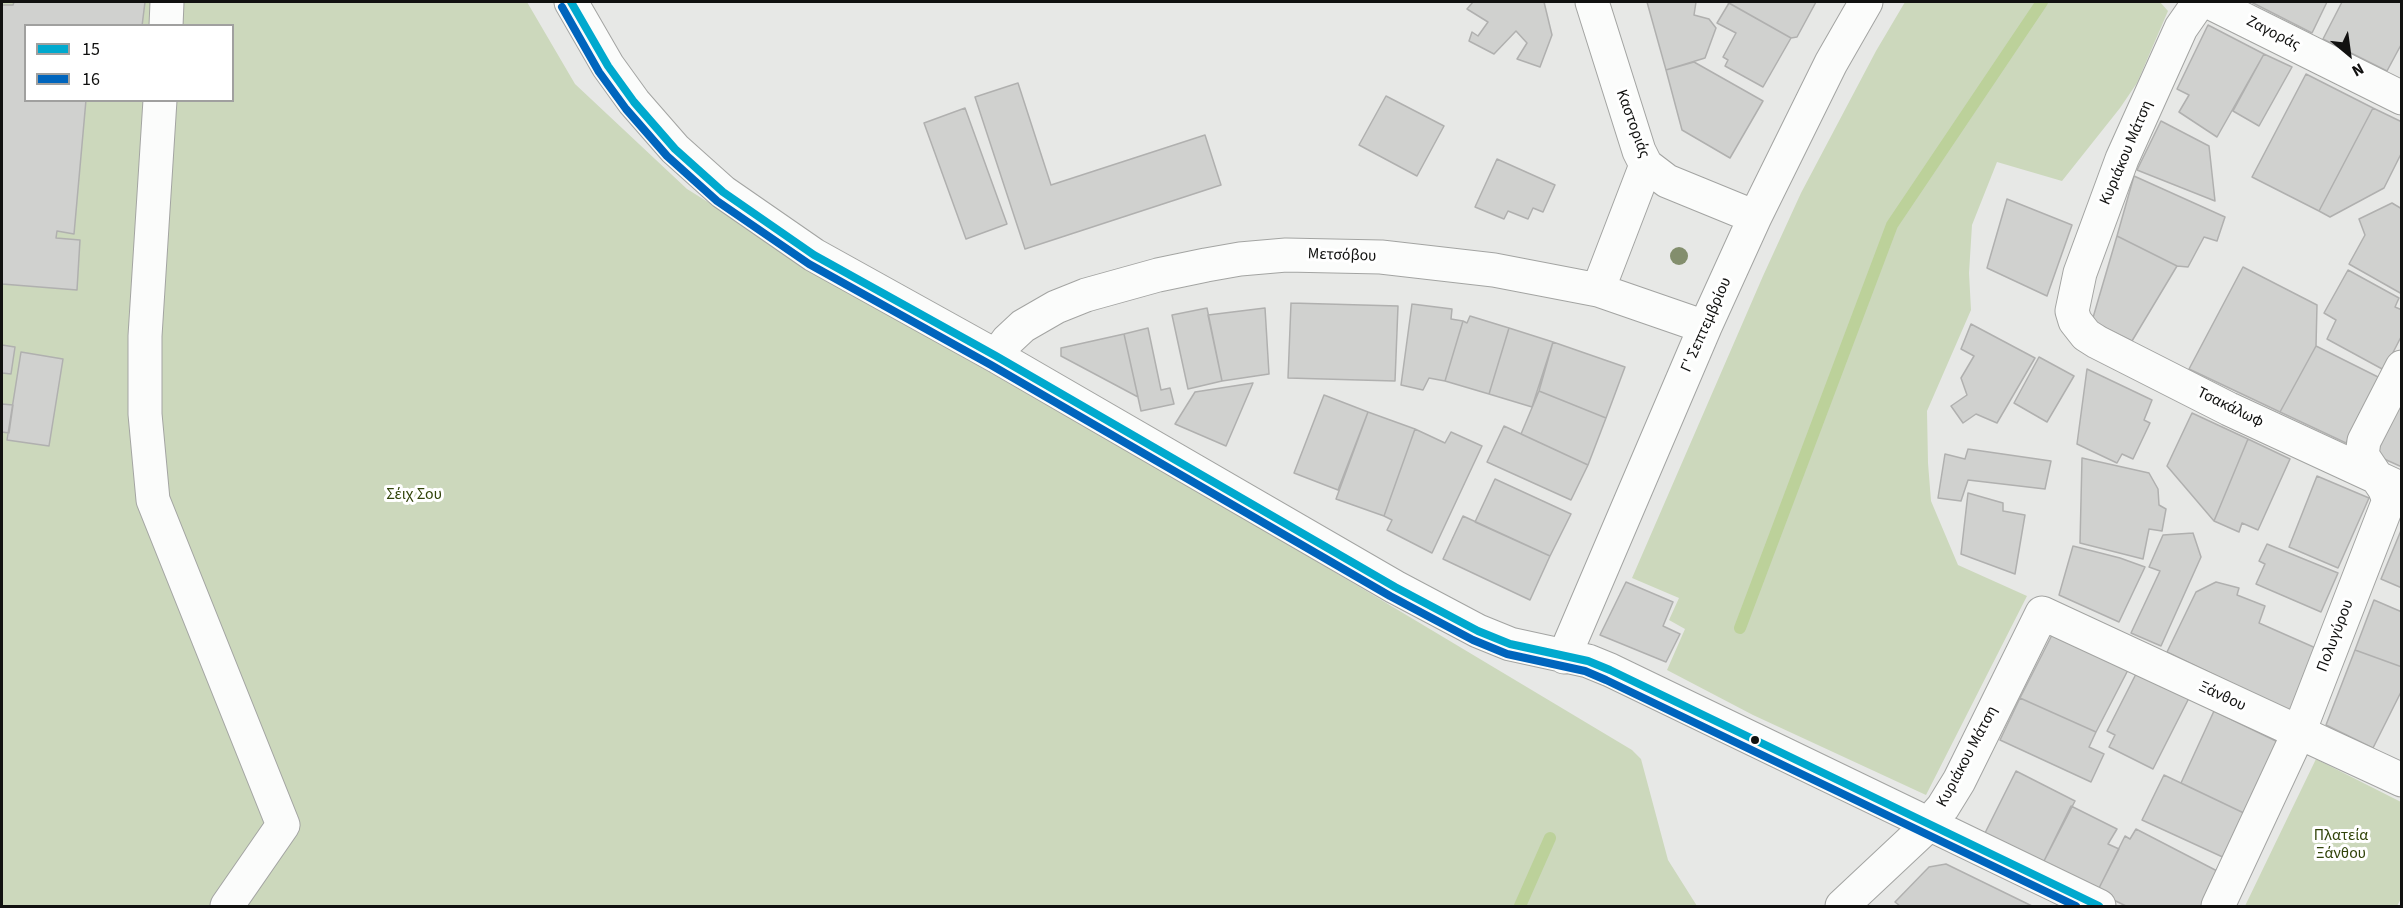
<!DOCTYPE html>
<html>
<head>
<meta charset="utf-8">
<style>
  body { margin:0 }
  #map { position:relative; width:2403px; height:908px; overflow:hidden; background:#e7e8e6; font-family:"Source Sans 3",sans-serif }
  canvas { display:block }
  .frame { position:absolute; inset:0; border:3px solid #111110; pointer-events:none }
  .legend { position:absolute; left:24px; top:24px; width:210px; height:78px; box-sizing:border-box; background:#fff; border:2px solid #a0a09f; margin:0; padding:8px 10px; list-style:none; font-size:18px; color:#111110 }
  .legend li { display:flex; align-items:center; gap:12px; height:30px }
  .legend b { width:30px; border:2px solid #a0a09f }
  .north { position:absolute; left:2319px; top:24px; width:60px; height:60px; -webkit-text-stroke:4px #fff; paint-order:stroke; rotate:151deg; font-size:16px; font-weight:700; line-height:24px; text-align:center; color:#111110 }
  .north::after { content:''; display:block; margin:auto; width:21px; height:27px; background:#111110; clip-path:polygon(50% 0,100% 100%,50% 72%,0 100%) }
</style>
</head>
<body>
<div id="map">
<canvas width="2403" height="908"></canvas>
<div class="frame"></div>
<ul class="legend">
<li><b style="height:8px;background:#00a9ce"></b>15</li>
<li><b style="height:8px;background:#0065bd"></b>16</li>
</ul>
<div class="north">N</div>
</div>
<script>
const ctx = document.querySelector('canvas').getContext('2d');
ctx.lineJoin = 'round';
function fill(path, color) { ctx.fillStyle = color; ctx.fill(path, 'evenodd'); }
const toPath = rows => new Path2D(rows.map(r => 'M' + r).join(''));
function strokePath(path, color, width, dash) { ctx.strokeStyle = color; ctx.lineWidth = width; ctx.lineCap = dash ? 'butt' : 'round'; ctx.setLineDash(dash || []); ctx.stroke(path); }
function drawText(font, color, halo, rows, align = 'center') {
  ctx.font = font + ' "Source Sans 3",sans-serif'; ctx.lineWidth = 6; ctx.setLineDash([]); ctx.textBaseline = 'middle'; ctx.strokeStyle = halo; ctx.fillStyle = color; for (const [text, x, y, turn = 0] of rows) {
    ctx.save(); ctx.translate(x, y); ctx.rotate((+turn || 0) * Math.PI / 180); ctx.textAlign = isNaN(turn) ? turn : align; if (halo) ctx.strokeText(text, 0, 0); ctx.fillText(text, 0, 0); ctx.restore();
  }
}
fill(toPath([
  [2,2,527,2,575,84,687,189,890,315,1261,528,1632,750,1641,759,1668,860,1697,906,2,906],
  [26,26,232,26,232,100,26,100],
  [1905,2,2160,2,2168,11,2137,83,2120,108,2062,181,1997,162,1972,225,1969,273,1971,310,1927,411,1928,463,1931,501,1958,565,2027,596,1926,795,1753,715,1667,670,1685,629,1669,620,1679,598,1632,578,1763,276,1801,193,1876,51],
  [2316,759,2401,802,2402,897,2397,906,2245,906]
]), '#ccd8bc');
strokePath(toPath([
  [1740,628,1892,225,2042,2],
  [1520,906,1550,838]
]), '#bcd19a', 12);
const building = toPath([
  [14,2,145,2,142,26,26,26,26,100,86,100,74,234,57,231,56,238,80,240,77,290,2,284,2,5,13,5,14,2],
  [1473,2,1544,2,1552,35,1540,67,1517,59,1527,43,1516,31,1494,54,1469,41,1472,32,1478,36,1488,22,1467,9,1473,2],
  [1647,2,1696,2,1694,15,1709,19,1716,28,1705,58,1666,70,1647,2],
  [1727,2,1816,2,1797,37,1791,38,1727,2],
  [2251,2,2327,2,2312,33,2251,2],
  [2342,2,2402,2,2402,43,2387,71,2323,39,2342,2],
  [1729,3,1791,38,1763,87,1725,66,1728,60,1723,57,1736,33,1717,23,1729,3],
  [2208,25,2264,54,2217,137,2179,112,2189,95,2177,89,2208,25],
  [2264,54,2292,67,2259,126,2233,111,2264,54],
  [1694,62,1763,101,1730,158,1682,130,1666,70,1694,62],
  [2306,74,2373,108,2319,211,2252,177,2306,74],
  [1018,83,1051,185,1205,135,1221,185,1025,249,975,97,1018,83],
  [1386,96,1444,126,1417,176,1359,145,1386,96],
  [965,108,1007,224,966,239,924,123,965,108],
  [2373,108,2402,122,2402,152,2384,188,2330,217,2319,211,2373,108],
  [2161,121,2209,146,2215,201,2137,170,2161,121],
  [1497,159,1555,185,1543,212,1533,208,1528,219,1508,211,1504,219,1475,207,1497,159],
  [2134,176,2225,217,2217,241,2204,237,2188,267,2177,266,2117,236,2134,176],
  [2007,199,2072,225,2047,296,1987,268,2007,199],
  [2392,203,2402,209,2402,294,2349,264,2365,235,2359,219,2392,203],
  [2117,236,2177,266,2132,341,2092,321,2117,236],
  [2243,267,2317,305,2316,346,2280,412,2189,369,2243,267],
  [2348,270,2399,298,2395,307,2402,310,2402,335,2384,370,2327,339,2336,320,2324,313,2348,270],
  [1291,303,1398,306,1395,381,1288,378,1291,303],
  [1412,304,1452,309,1451,319,1463,321,1445,381,1429,378,1423,390,1401,385,1412,304],
  [1207,308,1222,381,1188,389,1172,315,1207,308],
  [1265,308,1269,374,1222,381,1208,315,1265,308],
  [1470,316,1509,328,1489,394,1445,381,1463,321,1467,323,1470,316],
  [1971,324,2035,358,1997,423,1976,414,1963,423,1951,406,1967,395,1961,378,1974,356,1961,349,1971,324],
  [1148,328,1161,390,1170,388,1174,404,1141,411,1124,334,1148,328],
  [1509,328,1553,342,1532,407,1489,394,1509,328],
  [1124,334,1138,397,1061,356,1061,348,1124,334],
  [1553,342,1625,367,1606,418,1539,391,1553,342],
  [2,345,15,347,11,374,2,373,2,345],
  [2316,346,2380,378,2346,443,2280,412,2316,346],
  [21,352,63,359,49,446,7,440,21,352],
  [2039,357,2074,376,2047,422,2014,403,2039,357],
  [2087,369,2152,400,2144,420,2150,423,2133,459,2122,454,2117,463,2077,444,2087,369],
  [1253,383,1226,446,1175,424,1195,392,1253,383],
  [1539,391,1606,418,1588,465,1521,434,1539,391],
  [1324,395,1368,412,1338,490,1294,473,1324,395],
  [2402,401,2402,467,2373,454,2402,401],
  [2,404,13,405,9,433,2,432,2,404],
  [1368,412,1415,429,1384,516,1336,499,1368,412],
  [2192,413,2248,439,2214,521,2167,466,2192,413],
  [1504,426,1588,465,1571,500,1487,462,1504,426],
  [1415,429,1445,443,1451,432,1482,446,1432,553,1387,530,1392,520,1384,516,1415,429],
  [2248,439,2290,459,2258,530,2242,523,2239,532,2214,521,2248,439],
  [1968,449,2051,461,2045,489,1968,480,1961,501,1938,498,1945,454,1965,459,1968,449],
  [2082,458,2149,473,2158,489,2159,505,2166,509,2162,531,2149,529,2143,559,2080,543,2082,458],
  [2317,476,2369,498,2338,568,2289,547,2317,476],
  [1495,479,1571,514,1550,556,1475,522,1495,479],
  [1968,493,2003,503,2003,511,2025,515,2015,574,1961,554,1968,493],
  [1463,516,1550,556,1530,600,1443,559,1463,516],
  [2402,528,2402,588,2381,579,2402,528],
  [2193,533,2201,557,2161,646,2131,633,2160,571,2149,567,2163,535,2193,533],
  [2267,544,2338,573,2321,612,2256,584,2265,564,2259,561,2267,544],
  [2073,546,2120,558,2145,567,2119,622,2059,595,2073,546],
  [1626,582,1673,602,1663,626,1680,634,1666,662,1600,635,1626,582],
  [2216,582,2239,588,2237,595,2265,606,2259,623,2318,649,2293,713,2167,652,2196,592,2216,582],
  [2374,600,2402,612,2402,667,2355,650,2374,600],
  [2052,635,2128,670,2096,732,2020,698,2052,635],
  [2355,650,2402,667,2402,690,2373,748,2326,725,2355,650],
  [2137,672,2189,698,2153,769,2109,747,2115,735,2107,731,2137,672],
  [2020,698,2096,732,2089,747,2104,754,2091,782,2000,740,2020,698],
  [2214,711,2282,744,2248,815,2181,783,2214,711],
  [2016,771,2075,801,2042,865,1984,835,2016,771],
  [2164,775,2248,815,2227,859,2142,820,2164,775],
  [2071,806,2117,829,2108,844,2119,849,2097,892,2042,865,2071,806],
  [2136,829,2221,873,2205,906,2126,906,2097,892,2125,836,2130,839,2136,829],
  [1946,864,2032,906,1900,906,1895,902,1929,867,1946,864]
]);
fill(building, '#d0d1cf');
strokePath(building, '#b0b0af', 1.5);
const minor = toPath([
  [571,2,608,66,634,102,675,149,723,192,814,255,996,356,1395,587,1478,631,1510,644,1588,661,1610,670,2099,906],
  [1592,2,1639,151,1646,165,1667,181,1755,217],
  [2199,2,2181,28,2122,159,2080,273,2072,311,2075,321,2086,335,2097,342,2229,409,2402,489],
  [2209,2,2402,98],
  [166,26,167,2],
  [160,100,145,336,145,414,153,500,283,825,227,906],
  [1598,290,1646,165],
  [996,356,1008,340,1023,326,1056,307,1086,295,1158,275,1206,265,1240,259,1286,255,1381,257,1494,270,1598,290,1705,327],
  [1564,657,1705,327,1755,217,1831,63,1866,2],
  [1842,906,1922,831,1943,807,1959,781,2042,613,2402,780],
  [2218,906,2299,732,2389,500,2384,488,2362,455,2364,441,2402,367]
]);
strokePath(minor, '#a3a4a2', 35);
strokePath(minor, '#fbfcfb', 33);
strokePath(toPath([
  [571,2,608,66,634,102,675,149,723,192,814,255,996,356,1395,587,1478,631,1510,644,1588,661,1610,670,2099,906]
]), '#00a9ce', 8);
strokePath(toPath([
  [562,7,599,72,626,109,667,156,717,201,809,264,991,365,1390,596,1473,640,1507,654,1585,671,1606,680,2076,906]
]), '#0065bd', 8);
ctx.fillStyle = '#838e6d';
for (const [x, y] of [
  [1679,256]
]) { ctx.beginPath(); ctx.arc(x, y, 9, 0, 2 * Math.PI); ctx.fill(); }
for (const [x, y, r, color] of [
  [1755,740,5,"#111110"]
]) { const dot = new Path2D(); dot.arc(x, y, r, 0, 2 * Math.PI); ctx.fillStyle = color; ctx.fill(dot); strokePath(dot, '#fff', 2); }
drawText('16px', '#111110', '#fff', [
  ["Ζαγοράς",2273,34,27],
  ["Καστοριάς",1632,124,70],
  ["Κυριάκου Μάτση",2127,153,-67],
  ["Μετσόβου",1342,256,2],
  ["Γ' Σεπτεμβρίου",1707,325,-66],
  ["Τσακάλωφ",2230,408,26],
  ["Πολυγύρου",2336,636,-69],
  ["Ξάνθου",2222,697,25],
  ["Κυριάκου Μάτση",1968,757,-62]
]);
drawText('16px', '#32440a', '#fff', [
  ["Σέιχ Σου",414,495],
  ["Πλατεία",2341,836],
  ["Ξάνθου",2341,854]
]);
</script>
</body>
</html>
